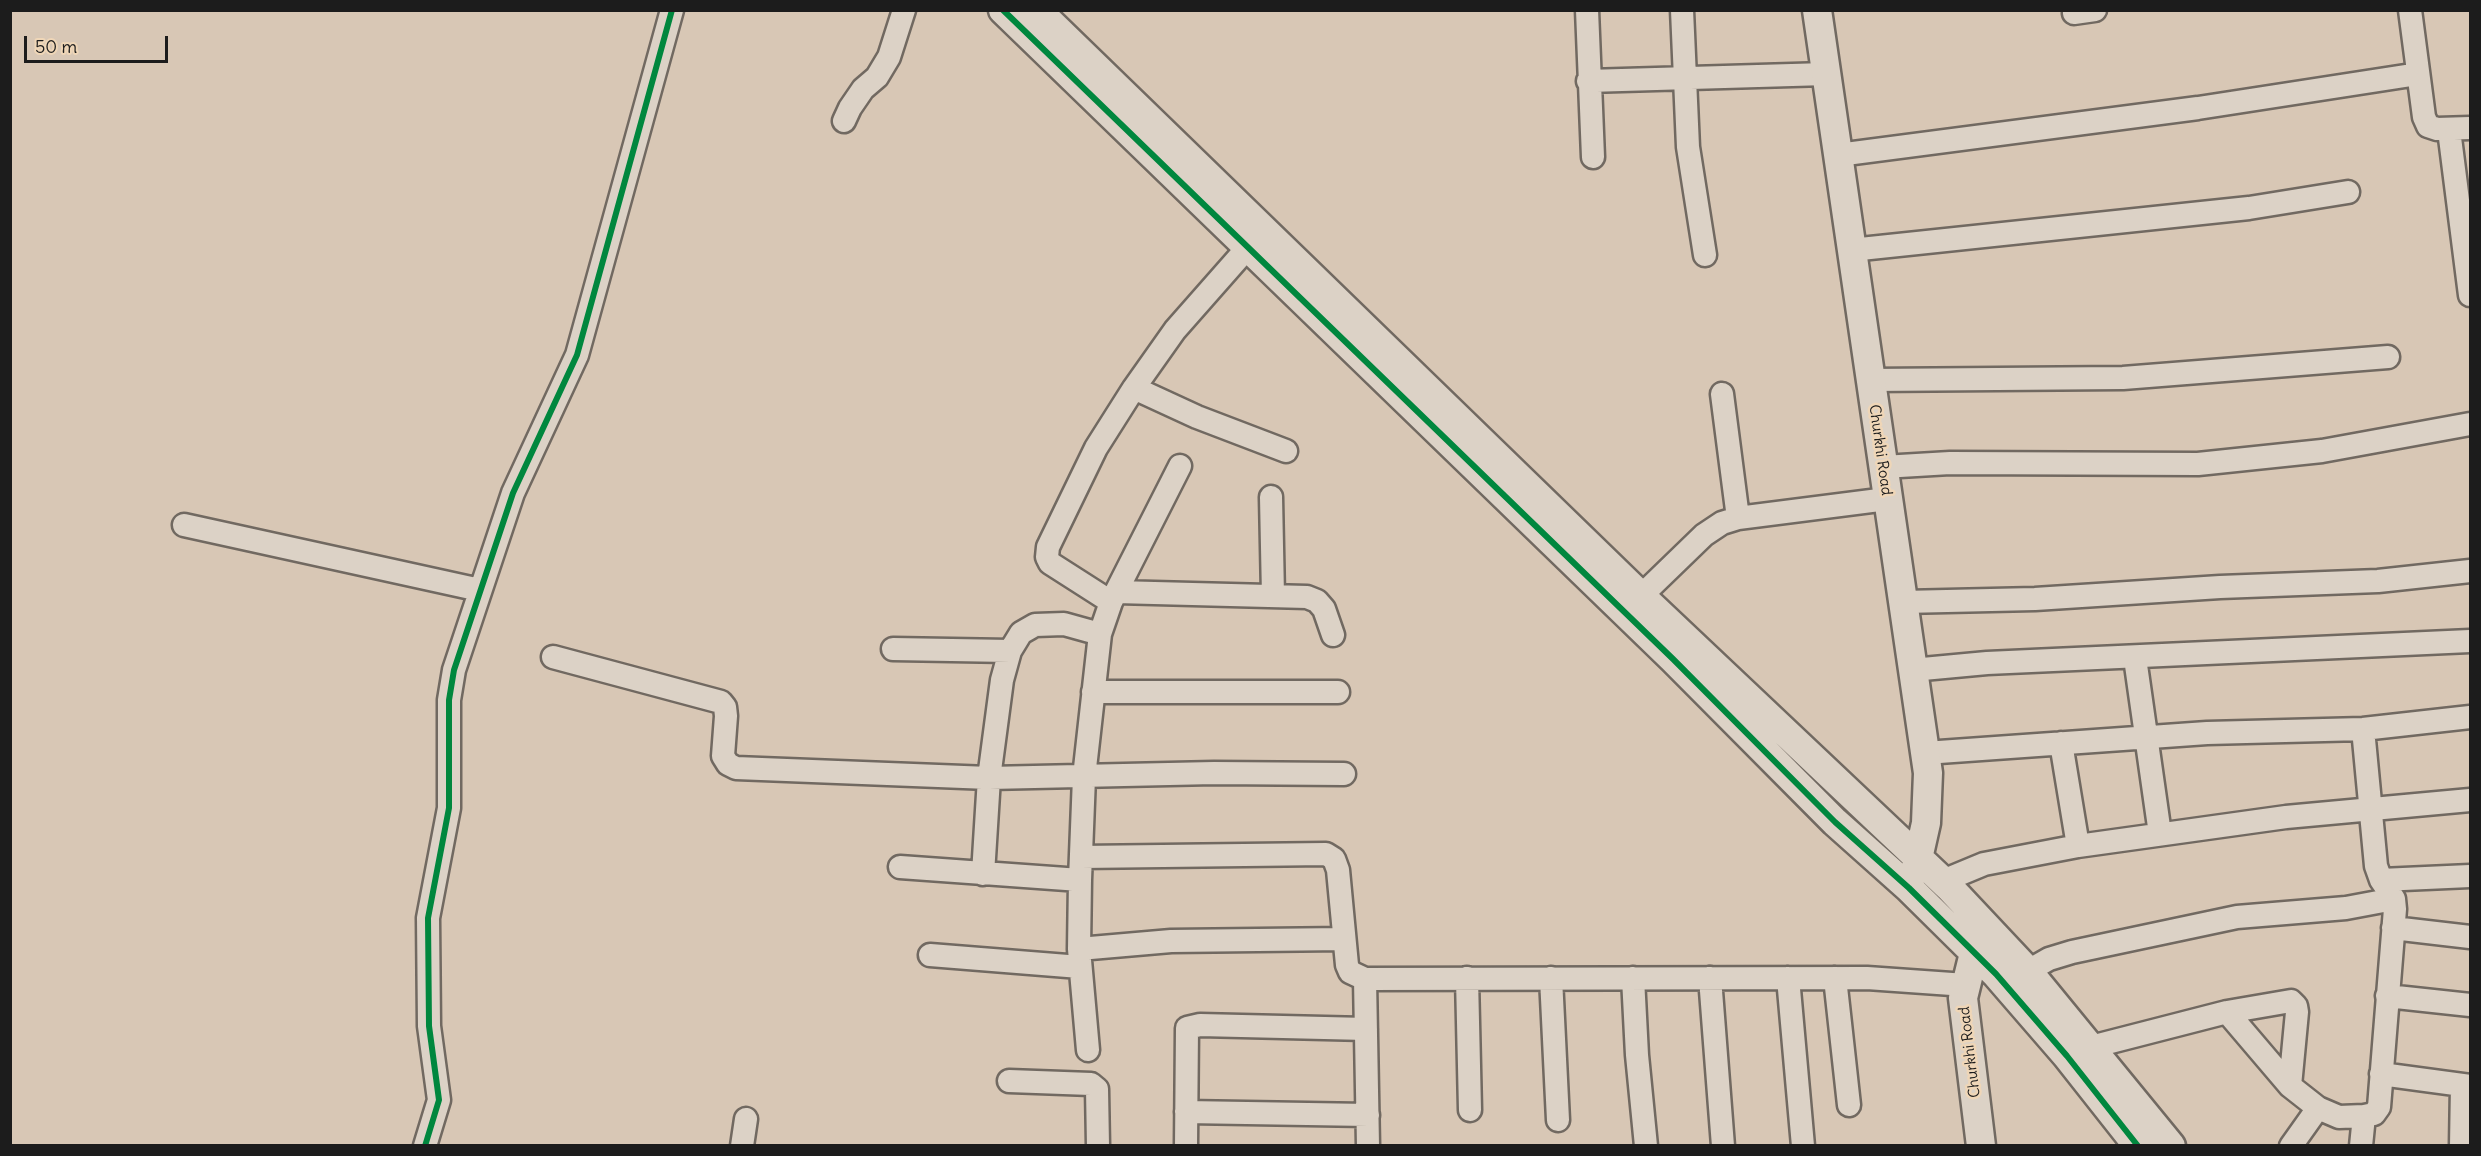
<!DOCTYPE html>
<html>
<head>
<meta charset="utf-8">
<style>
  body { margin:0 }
  #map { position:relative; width:2481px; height:1156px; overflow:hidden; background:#d8c7b5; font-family:Delius,sans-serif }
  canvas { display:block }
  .frame { position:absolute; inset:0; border:12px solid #1c1c1c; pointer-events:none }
  .scale { position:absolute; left:24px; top:36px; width:144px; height:27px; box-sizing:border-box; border:3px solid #1c1c1c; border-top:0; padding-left:8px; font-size:18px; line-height:21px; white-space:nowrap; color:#1c1c1c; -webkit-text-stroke:4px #efd6b7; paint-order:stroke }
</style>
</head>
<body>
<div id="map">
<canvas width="2481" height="1156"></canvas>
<div class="frame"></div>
<div class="scale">50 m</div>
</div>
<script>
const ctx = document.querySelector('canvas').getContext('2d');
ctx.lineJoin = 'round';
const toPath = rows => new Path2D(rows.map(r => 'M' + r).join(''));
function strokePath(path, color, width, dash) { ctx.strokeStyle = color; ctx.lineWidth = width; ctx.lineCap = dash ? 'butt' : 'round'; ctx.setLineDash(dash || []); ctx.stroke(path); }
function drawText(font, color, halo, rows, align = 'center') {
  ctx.font = font + ' Delius,sans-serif'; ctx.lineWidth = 5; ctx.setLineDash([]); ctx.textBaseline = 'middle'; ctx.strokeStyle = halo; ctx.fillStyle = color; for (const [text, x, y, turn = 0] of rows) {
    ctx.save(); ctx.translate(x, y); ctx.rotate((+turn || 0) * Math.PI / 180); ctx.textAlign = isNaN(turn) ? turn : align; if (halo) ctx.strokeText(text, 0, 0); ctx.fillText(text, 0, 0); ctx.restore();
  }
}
const minor = toPath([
  [1587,10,1593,157],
  [1682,10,1688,147,1705,255],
  [2410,10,2424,117,2428,126,2437,129,2470,128],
  [2074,13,2095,10],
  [1588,81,1826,74],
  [844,121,850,108,863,89,877,77,889,57,904,10],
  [2449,130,2470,295],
  [1838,155,2198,108,2418,74],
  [1851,250,2249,208,2348,192],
  [1870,380,2123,378,2388,357],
  [1134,388,1197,417,1286,451],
  [1722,394,1738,518],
  [1883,467,1950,463,2198,464,2322,451,2470,424],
  [1271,497,1273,596],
  [184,525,480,590],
  [1116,592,1307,597,1317,601,1324,609,1333,635],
  [1641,596,1704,535,1722,523,1738,518,1887,499],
  [1111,602,1050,563,1047,557,1048,547,1096,448,1134,388,1175,330,1249,246],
  [1903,602,2035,599,2220,587,2378,581,2470,571],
  [893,649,1010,651],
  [553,657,721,702,725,707,726,716,723,756,728,764,736,768,989,778,1214,773,1344,774],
  [2135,658,2160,834],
  [1912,670,1987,663,2470,641],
  [1093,692,1338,692],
  [2061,743,2078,846],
  [1925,753,2207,733,2363,729,2470,717],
  [1081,857,1326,854,1334,859,1338,870,1347,965,1350,972,1365,979,1867,978,1966,985],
  [900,867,1080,880],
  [983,874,989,778,1002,680,1010,651,1021,633,1035,625,1064,624,1100,634],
  [2381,880,2470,876],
  [1943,881,1984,864,2078,846,2286,817,2470,800],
  [2393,928,2470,937],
  [1079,949,1171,941,1344,939],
  [930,955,1080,967],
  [1467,978,1470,1110],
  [1551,978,1558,1120],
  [1633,978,1637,1055,1646,1146],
  [1710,978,1723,1146],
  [1788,978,1803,1146],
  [1835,978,1849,1105],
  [1365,979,1368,1146],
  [2014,979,2049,959,2072,952,2237,917,2346,908,2394,899],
  [2387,996,2470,1005],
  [2227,1012,2290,1086,2318,1108,2339,1117,2364,1116,2374,1114,2379,1107,2395,909,2394,899,2381,880,2376,866,2363,729],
  [2091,1047,2227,1012,2291,1001,2296,1006,2297,1012,2290,1086],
  [1088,1050,1079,949,1080,880,1084,777,1100,634,1111,602,1180,466],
  [2381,1074,2470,1086],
  [1009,1081,1091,1084,1097,1089,1098,1146],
  [1186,1112,1368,1115],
  [425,1146,439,1100,429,1026,428,918,449,808,449,700,454,670,513,493,577,355,672,10],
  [742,1146,746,1119],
  [1186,1146,1187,1028,1200,1025,1366,1029],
  [2291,1146,2318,1108],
  [2361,1146,2364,1116],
  [2461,1146,2462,1085]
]);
const tertiary = toPath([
  [1003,10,1673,659,1835,822,1909,888,1996,974,2067,1056,2138,1146],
  [1037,10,1641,596,1949,887,2027,970,2171,1146],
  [1817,10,1928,773,1926,823,1915,872],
  [1981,940,1974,953,1963,998,1981,1146]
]);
strokePath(minor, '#716961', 27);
strokePath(tertiary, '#716961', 33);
strokePath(minor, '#dcd2c6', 22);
strokePath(tertiary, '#dcd2c6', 28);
strokePath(toPath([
  [1003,10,1673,659,1835,822,1909,888,1996,974,2067,1056,2138,1146],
  [425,1146,439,1100,429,1026,428,918,449,808,449,700,454,670,513,493,577,355,672,10]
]), '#00873e', 6);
drawText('15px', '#1c1c1c', '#efd6b7', [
  ["Churkhi Road",1880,450,82],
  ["Churkhi Road",1970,1052,-97]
]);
</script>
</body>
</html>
